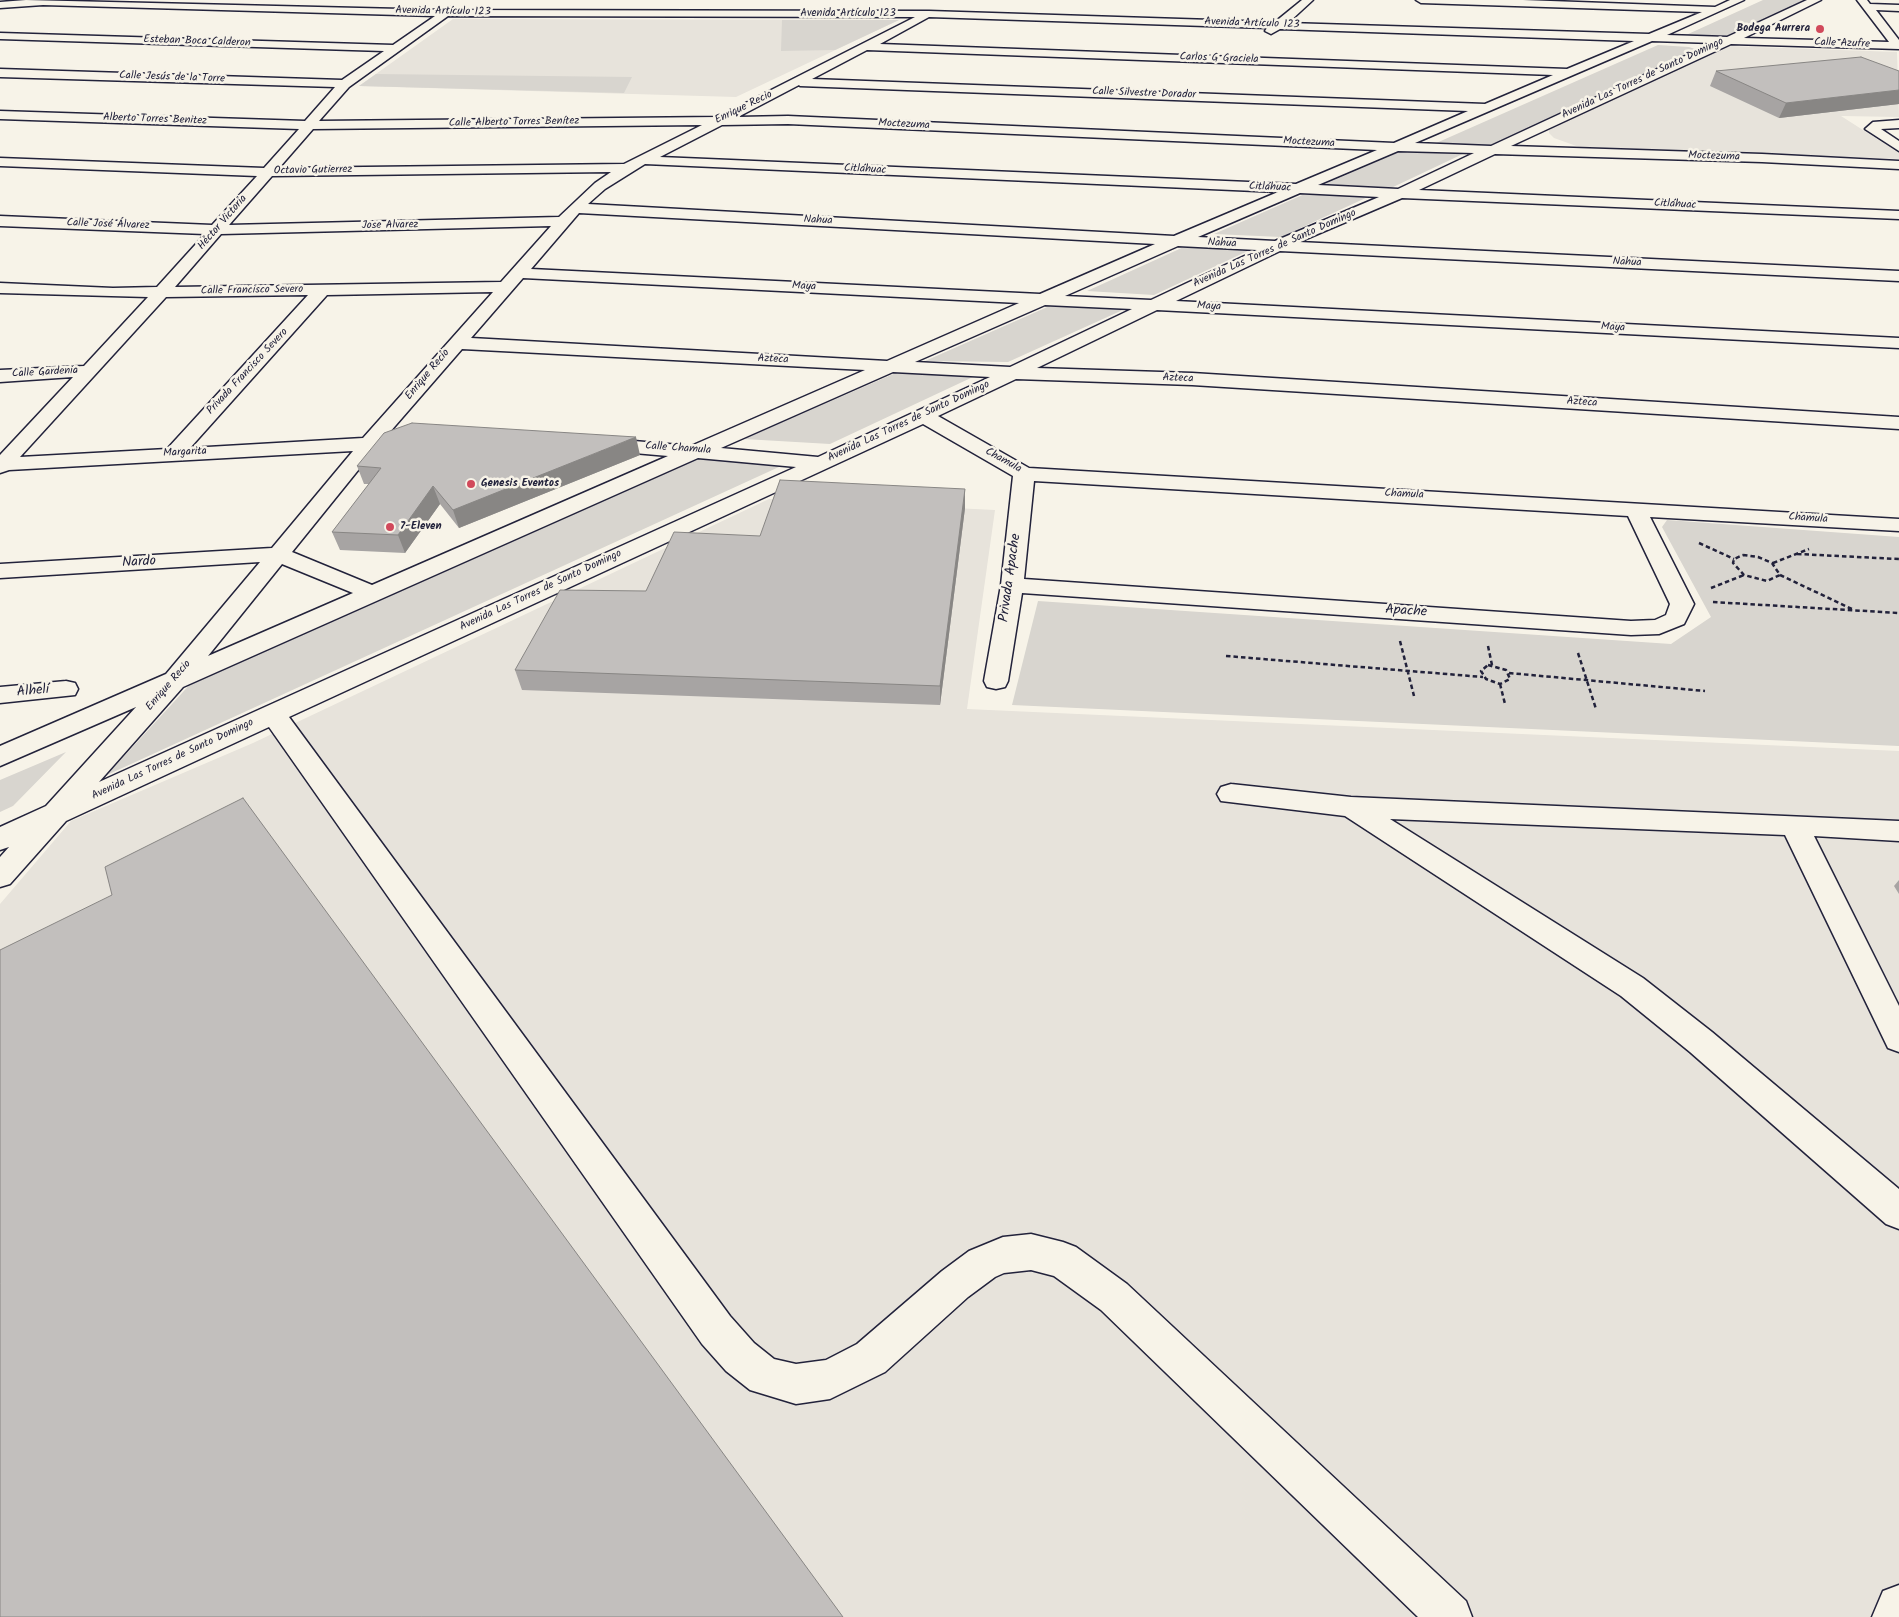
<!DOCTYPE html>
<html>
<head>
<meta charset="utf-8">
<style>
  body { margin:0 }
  canvas { display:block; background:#f7f3e8 }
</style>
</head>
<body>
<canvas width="1899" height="1617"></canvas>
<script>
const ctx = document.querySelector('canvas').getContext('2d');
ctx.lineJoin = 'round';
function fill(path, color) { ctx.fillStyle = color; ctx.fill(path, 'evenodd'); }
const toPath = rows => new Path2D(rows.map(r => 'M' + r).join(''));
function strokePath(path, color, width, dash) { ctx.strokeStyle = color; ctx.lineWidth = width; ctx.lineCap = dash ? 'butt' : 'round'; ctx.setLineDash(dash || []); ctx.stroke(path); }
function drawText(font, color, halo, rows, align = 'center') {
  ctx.font = font + ' Kalam,sans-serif'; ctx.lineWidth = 5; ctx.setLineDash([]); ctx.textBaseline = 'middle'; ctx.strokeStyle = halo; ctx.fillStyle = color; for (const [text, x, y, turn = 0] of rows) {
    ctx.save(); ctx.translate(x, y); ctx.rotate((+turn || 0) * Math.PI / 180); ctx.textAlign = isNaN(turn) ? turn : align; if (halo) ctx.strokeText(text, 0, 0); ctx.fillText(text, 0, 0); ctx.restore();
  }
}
fill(toPath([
  [453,19,899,20,736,97,359,86],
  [1726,46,1897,52,1899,117,1841,116,1899,153,1899,159,1582,148,1554,138,1549,133,1549,130],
  [769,499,995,510,967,709,1899,751,1899,1617,0,1617,0,904,71,821,253,743]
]), '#e7e3db');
fill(toPath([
  [1763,0,1805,0,1728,36,1686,35],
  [782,20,899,20,835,50,781,51],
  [1658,45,1689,47,1698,50,1488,147,1434,144],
  [376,74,632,77,624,93,359,86],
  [1404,150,1467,152,1391,188,1325,184],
  [1307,193,1370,196,1281,237,1214,234],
  [1186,246,1252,249,1154,295,1087,291],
  [1061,301,1136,304,1008,362,925,361],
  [898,372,975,376,830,444,744,439],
  [705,454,792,461,107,775,193,681],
  [1667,520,1899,537,1899,746,1012,705,1038,601,1671,644,1711,617,1662,527],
  [66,752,13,806,0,812,0,780]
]), '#d8d5cf');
const minor = toPath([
  [26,0,443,10,450,7,455,10,929,11,1275,22,1302,0,1313,0,1288,23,1649,34,1702,12,1421,3,1416,0,1523,0,1715,7,1730,0,1744,0,1667,35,1727,37,1807,0,1821,0,1744,38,1889,42,1857,0,1867,0,1870,4,1899,5,1899,11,1876,10,1899,40,1899,49,1731,44,1511,146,1762,154,1899,161,1899,169,1762,162,1495,154,1419,190,1899,211,1899,219,1402,198,1299,242,1899,271,1899,281,1280,251,1176,301,1899,338,1899,348,1157,310,1037,368,1192,373,1899,417,1899,429,1192,385,1016,379,938,416,1029,468,1899,519,1899,531,1650,517,1694,604,1684,624,1659,634,1631,635,1022,593,1008,681,1005,687,996,689,987,687,984,681,1001,585,1013,476,923,424,289,717,730,1316,754,1343,774,1359,796,1364,826,1360,857,1344,942,1271,969,1251,1003,1237,1031,1234,1063,1242,1076,1247,1127,1284,1466,1601,1472,1617,1418,1617,1101,1310,1054,1276,1031,1270,1004,1273,995,1277,968,1297,885,1372,830,1399,796,1404,750,1390,726,1371,702,1344,269,727,66,821,10,884,0,887,0,857,9,847,0,850,0,827,46,806,136,707,0,766,0,746,166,674,260,562,0,578,0,564,272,548,353,451,9,470,0,473,0,455,73,377,0,382,0,370,84,366,148,297,0,293,0,283,113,288,157,287,205,234,0,226,0,216,212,225,257,176,0,166,0,158,264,168,299,129,0,119,0,111,305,121,335,87,0,77,0,69,342,80,384,51,0,39,0,33,393,45,435,16,43,5,0,8,0,2,26,0],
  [448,16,915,17,718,117,319,121,349,87,448,16],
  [929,17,1267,28,1265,31,1271,34,1280,29,1634,41,1567,69,880,44,929,17],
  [1652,41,1713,43,1491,146,1415,143,1652,41],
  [867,50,1553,75,1485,104,812,79,867,50],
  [799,85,800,86,1468,111,1394,143,788,116,738,117,799,85],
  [788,124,1377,150,1296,184,660,157,722,125,788,124],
  [702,125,624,164,279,168,313,129,702,125],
  [1398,151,1474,153,1398,189,1318,185,1398,151],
  [645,164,1278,192,1174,236,588,204,605,189,645,164],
  [611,172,595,183,559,217,229,225,272,176,611,172],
  [1300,193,1379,197,1275,241,1198,237,1300,193],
  [579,213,1155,244,1040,294,531,269,579,213],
  [551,226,501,282,175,287,221,234,551,226],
  [1178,246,1257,250,1151,300,1065,296,1178,246],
  [523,278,1019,303,887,361,471,338,523,278],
  [493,292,363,438,190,448,327,295,493,292],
  [308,295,167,449,20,457,166,297,308,295],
  [1045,305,1132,309,1010,367,915,362,1045,305],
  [462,349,865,370,691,446,600,438,593,440,590,444,593,448,600,450,668,456,372,585,292,552,376,448,462,349],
  [893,372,990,377,818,457,721,448,893,372],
  [698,458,796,467,99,782,183,687,698,458],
  [1034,481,1628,516,1670,604,1666,615,1655,620,1631,621,1024,579,1034,481],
  [282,564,353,593,208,656,282,564],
  [1899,120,1899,128,1881,129,1899,141,1899,151,1865,129,1873,122,1899,120],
  [66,681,75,683,78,689,75,695,0,703,0,687,66,681],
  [1231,784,1351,797,1899,821,1899,841,1814,836,1899,1006,1899,1052,1888,1048,1785,835,1390,819,1643,978,1712,1032,1899,1189,1899,1229,1886,1224,1690,1052,1621,996,1345,816,1221,801,1217,794,1221,787,1231,784],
  [1899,1585,1899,1617,1872,1617,1883,1591,1899,1585]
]);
strokePath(minor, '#22223b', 3);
strokePath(toPath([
  [1699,543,1734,559],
  [1797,554,1899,559],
  [1743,555,1758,557,1772,563,1780,575,1767,581,1744,575,1733,563,1734,559,1743,555],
  [1773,563,1809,549],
  [1780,575,1854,610],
  [1711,588,1744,575],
  [1713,602,1899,613],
  [1400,641,1414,696],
  [1488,646,1492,665],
  [1578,653,1596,709],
  [1226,656,1483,677],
  [1488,665,1506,670,1510,679,1500,684,1486,679,1481,671,1488,665],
  [1509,673,1705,691],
  [1500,684,1505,704]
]), '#22223b', 2.5, [4.5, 3]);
fill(minor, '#f7f3e8');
fill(toPath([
  [1716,71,1899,71,1899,104,1779,118,1710,86],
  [640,455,459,528,440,504,405,553,340,550,332,532,369,484,364,484,357,466],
  [965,489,965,508,940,705,522,690,515,670,646,591,760,536],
  [1899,880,1899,894,1894,886]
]), '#a7a4a3');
fill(toPath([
  [1899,90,1899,104,1779,118,1786,103],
  [636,437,640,455,459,528,453,510],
  [433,486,440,504,405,553,398,535],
  [965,489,965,508,940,705,940,686]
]), '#888684');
const building = toPath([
  [1861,57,1899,71,1899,90,1786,103,1716,71,1861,57],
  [412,423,636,437,453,510,433,486,398,535,332,532,381,468,357,466,384,433,412,423],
  [780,480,965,489,940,686,515,670,560,590,646,591,674,532,760,536,780,480],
  [243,798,843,1617,0,1617,0,950,112,895,105,867,243,798]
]);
fill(building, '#c2bfbd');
strokePath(building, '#888684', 1);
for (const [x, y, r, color] of [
  [1820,29,5,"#d1495b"],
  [471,484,5,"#d1495b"],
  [390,527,5,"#d1495b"]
]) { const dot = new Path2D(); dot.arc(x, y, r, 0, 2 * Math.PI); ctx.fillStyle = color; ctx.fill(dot); strokePath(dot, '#f7f3e8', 2); }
drawText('11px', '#22223b', '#f7f3e8', [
  ["Avenida Artículo 123",443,12,1],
  ["Avenida Artículo 123",848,14],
  ["Avenida Artículo 123",1252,24,2],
  ["Esteban Boca Calderon",197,42,2],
  ["Calle Azufre",1842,44,2],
  ["Carlos G Graciela",1219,59,2],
  ["Calle Jesús de la Torre",172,78,2],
  ["Avenida Las Torres de Santo Domingo",1643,79,-25],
  ["Calle Silvestre Dorador",1144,94,2],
  ["Enrique Recio",744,108,-26],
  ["Alberto Torres Benitez",155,120,2],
  ["Calle Alberto Torres Benítez",514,123,-1],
  ["Moctezuma",904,125,3],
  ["Moctezuma",1309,143,3],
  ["Moctezuma",1714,157,2],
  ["Citláhuac",865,170,3],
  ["Octavio Gutierrez",313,171,-1],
  ["Citláhuac",1270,188,2],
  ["Citláhuac",1675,205,3],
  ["Nahua",818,221,3],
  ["Héctor Victoria",223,223,-49],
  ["Calle José Álvarez",108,225,2],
  ["Jose Alvarez",390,226,-1],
  ["Nahua",1222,244,3],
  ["Avenida Las Torres de Santo Domingo",1275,249,-24],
  ["Nahua",1627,263,3],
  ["Maya",804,287,3],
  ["Calle Francisco Severo",252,291,-1],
  ["Maya",1209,307,3],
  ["Maya",1613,328,3],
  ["Azteca",773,360,3],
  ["Privada Francisco Severo",248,372,-47],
  ["Calle Gardenia",45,373,-3],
  ["Enrique Recio",428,375,-50],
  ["Azteca",1178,379,2],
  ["Azteca",1582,403,4],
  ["Avenida Las Torres de Santo Domingo",909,422,-25],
  ["Calle Chamula",678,449,4],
  ["Margarita",185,453,-3],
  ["Chamula",1003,461,29],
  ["Chamula",1404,495,3],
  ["Chamula",1808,519,4],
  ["Avenida Las Torres de Santo Domingo",541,591,-25],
  ["Enrique Recio",169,686,-49],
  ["Avenida Las Torres de Santo Domingo",173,760,-25]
]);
drawText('bold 11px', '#22223b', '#f7f3e8', [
  ["Bodega Aurrera",1810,29,"right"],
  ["Genesis Eventos",481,484],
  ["7-Eleven",400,527]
], 'left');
drawText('14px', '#22223b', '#f7f3e8', [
  ["Nardo",139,563,-3],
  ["Privada Apache",1011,578,-82],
  ["Apache",1406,612,4],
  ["Alhelí",33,692,-5]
]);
</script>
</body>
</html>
